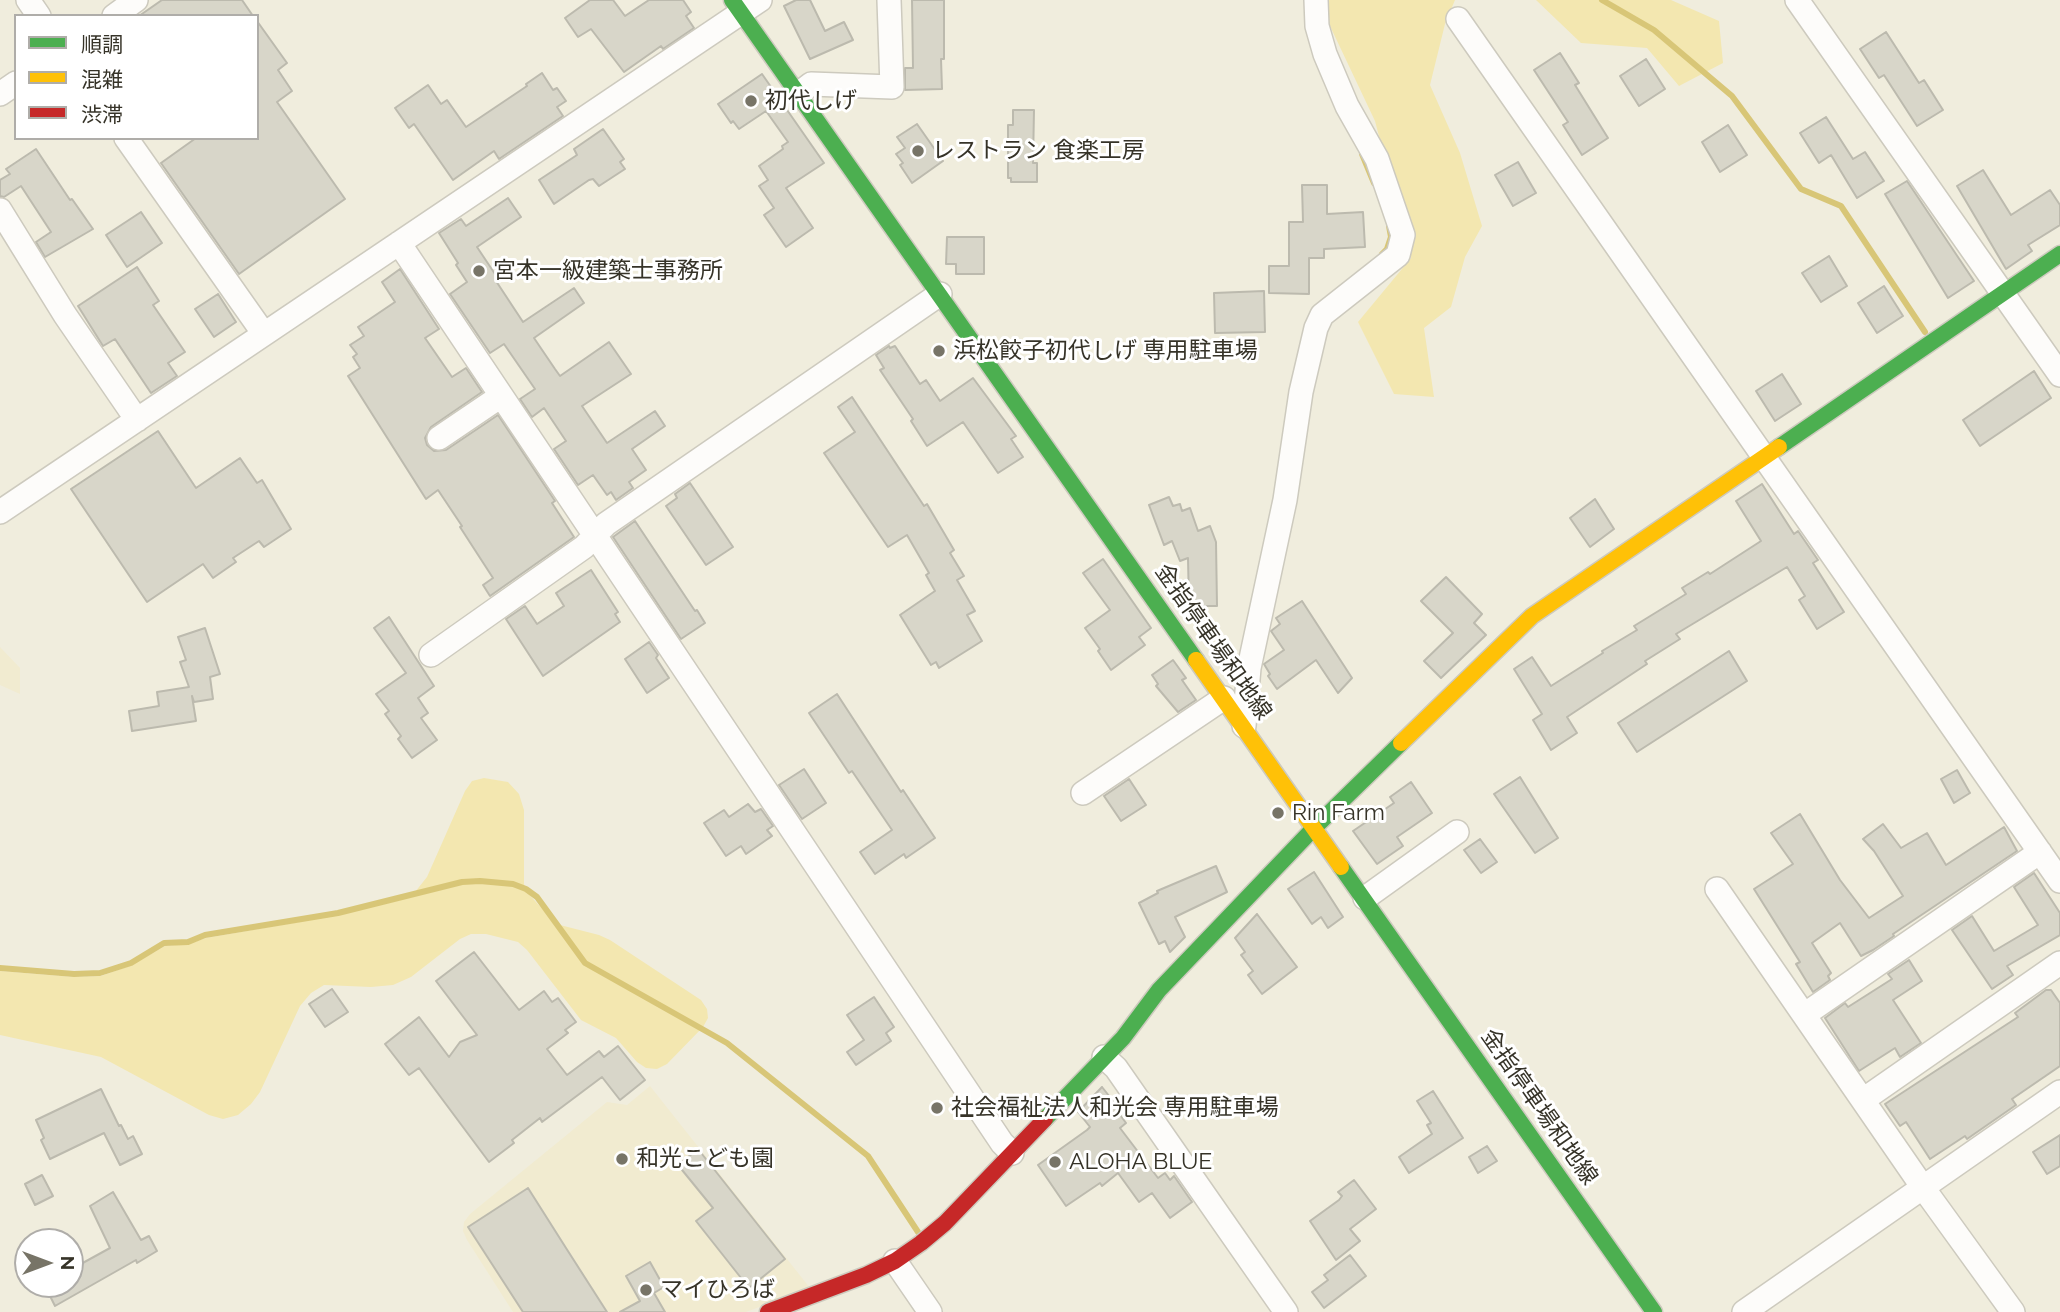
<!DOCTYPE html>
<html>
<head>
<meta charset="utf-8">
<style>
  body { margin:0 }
  #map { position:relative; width:2060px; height:1312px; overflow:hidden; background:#f0eddd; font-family:Raleway,"Noto Sans JP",sans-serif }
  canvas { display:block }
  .legend { position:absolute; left:14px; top:14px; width:245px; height:126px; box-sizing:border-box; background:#fff; border:2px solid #afada9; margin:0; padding:9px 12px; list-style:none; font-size:21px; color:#363328 }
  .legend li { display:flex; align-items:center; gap:14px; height:35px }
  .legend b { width:35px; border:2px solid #afada9 }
  .north { position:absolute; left:14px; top:1228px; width:70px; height:70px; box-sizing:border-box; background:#fff; border:2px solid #afada9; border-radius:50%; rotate:90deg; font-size:19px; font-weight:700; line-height:28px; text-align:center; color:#363328 }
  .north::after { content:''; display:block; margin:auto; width:24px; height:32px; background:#777467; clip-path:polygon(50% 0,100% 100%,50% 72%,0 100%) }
</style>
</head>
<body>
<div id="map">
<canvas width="2060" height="1312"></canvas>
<ul class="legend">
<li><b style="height:9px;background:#4caf50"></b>順調</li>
<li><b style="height:9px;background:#ffc107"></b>混雑</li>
<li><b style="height:9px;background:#c62828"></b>渋滞</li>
</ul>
<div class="north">N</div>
</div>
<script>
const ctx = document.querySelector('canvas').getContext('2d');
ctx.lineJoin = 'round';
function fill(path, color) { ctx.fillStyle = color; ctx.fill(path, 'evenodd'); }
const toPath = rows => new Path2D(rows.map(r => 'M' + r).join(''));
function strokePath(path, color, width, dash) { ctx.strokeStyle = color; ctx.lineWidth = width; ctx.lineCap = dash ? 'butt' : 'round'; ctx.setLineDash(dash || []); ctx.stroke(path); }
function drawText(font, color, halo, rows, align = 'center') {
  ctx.font = font + ' Raleway,"Noto Sans JP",sans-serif'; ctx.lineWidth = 6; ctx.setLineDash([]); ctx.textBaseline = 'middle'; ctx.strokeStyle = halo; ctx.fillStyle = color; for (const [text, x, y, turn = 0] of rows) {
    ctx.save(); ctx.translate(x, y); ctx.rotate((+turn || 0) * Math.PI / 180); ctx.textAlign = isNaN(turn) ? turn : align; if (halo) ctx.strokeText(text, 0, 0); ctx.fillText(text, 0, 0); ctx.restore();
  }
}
fill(toPath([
  [0,647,20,668,20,694,0,685],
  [650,1086,810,1288,746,1312,513,1312,467,1240,463,1231,464,1222,470,1214,607,1102,627,1105]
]), '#f1ebd0');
fill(toPath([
  [1327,0,1455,0,1445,24,1430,85,1460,153,1482,226,1465,257,1451,307,1424,328,1434,397,1394,394,1358,322,1411,258,1375,121,1330,26],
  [1536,0,1671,0,1719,21,1723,63,1679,86,1647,48,1581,43],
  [484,778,508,782,519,794,524,810,524,884,526,891,556,924,599,935,610,940,701,1000,707,1009,708,1018,703,1027,667,1064,657,1069,646,1068,637,1062,616,1038,581,1020,527,950,518,942,486,934,471,934,460,939,411,977,393,985,371,987,324,985,311,993,300,1006,260,1092,251,1104,238,1115,223,1119,209,1115,101,1057,0,1035,0,971,74,977,101,976,132,965,165,946,188,944,206,938,339,915,400,900,415,892,427,877,465,791,472,781]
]), '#f3e7b0');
strokePath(toPath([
  [1602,0,1654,30,1732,96,1801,189,1841,206,1925,332],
  [1362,154,1374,183],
  [1382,254,1387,249,1391,237,1389,226],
  [0,968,74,974,100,973,131,963,164,943,188,942,205,935,338,913,462,882,480,881,513,884,526,889,537,897,585,963,727,1043,868,1156,918,1232]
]), '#d8c677', 6);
const building = toPath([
  [162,0,242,0,253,16,139,16,162,0],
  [590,0,613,0,625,16,649,0,683,0,691,12,686,16,694,28,663,49,661,46,624,72,591,29,578,37,565,18,590,0],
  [796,0,810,0,825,31,844,22,853,40,810,59,784,6,796,0],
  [912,0,944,0,944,59,941,59,942,89,905,90,905,68,913,68,912,0],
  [257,21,287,63,278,70,292,91,277,102,345,199,239,274,161,163,196,138,257,138,257,21],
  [1886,32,1919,83,1924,80,1943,110,1917,126,1884,75,1879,78,1860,49,1886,32],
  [1560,53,1579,83,1575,85,1608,138,1582,155,1563,125,1568,122,1534,70,1560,53],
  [1646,59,1665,89,1639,106,1620,76,1646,59],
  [542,73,553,90,557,88,566,101,557,107,563,116,499,159,494,151,453,180,414,124,409,128,395,108,428,85,441,104,447,100,466,127,527,86,526,84,542,73],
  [762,74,824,163,786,188,813,228,786,247,764,215,774,208,759,186,768,180,759,166,783,149,782,146,788,142,766,111,739,129,733,121,731,123,718,104,762,74],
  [1013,110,1034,110,1033,163,1037,163,1037,182,1011,182,1011,178,1008,178,1008,125,1013,125,1013,110],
  [1826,117,1853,159,1865,152,1884,181,1857,198,1831,155,1819,163,1800,133,1826,117],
  [917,124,943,161,912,183,900,165,903,163,896,154,905,148,897,137,917,124],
  [1728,125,1747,155,1720,172,1702,142,1728,125],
  [603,129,624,159,620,162,625,169,599,186,593,179,589,180,554,204,539,180,577,155,574,149,603,129],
  [36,149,70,200,72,199,93,229,45,257,36,242,51,232,21,186,4,197,0,196,0,180,10,174,6,169,36,149],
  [1518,162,1536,193,1513,206,1495,175,1518,162],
  [1983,170,2011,215,2050,190,2060,205,2060,225,2028,245,2032,251,2006,269,1957,186,1983,170],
  [1907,181,1974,281,1948,298,1885,194,1907,181],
  [1302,185,1327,185,1327,214,1363,212,1365,247,1324,249,1324,258,1309,258,1309,294,1269,293,1269,266,1289,266,1289,222,1303,222,1302,185],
  [508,198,521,217,477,247,499,280,496,281,523,322,574,288,584,303,534,338,555,369,560,376,609,342,631,374,582,406,607,443,655,411,665,426,632,449,646,470,629,482,633,488,616,500,611,492,607,495,593,475,578,485,554,449,566,441,544,408,532,417,520,399,535,389,504,344,490,353,450,294,467,282,456,265,458,263,439,233,461,219,466,226,508,198],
  [141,212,162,243,127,267,106,235,141,212],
  [947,237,984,237,984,274,956,274,956,264,946,264,947,237],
  [1829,256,1847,286,1821,302,1802,273,1829,256],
  [137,267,159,301,153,305,185,352,168,363,177,376,151,393,115,339,103,346,78,306,137,267],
  [400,269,439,329,425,338,452,377,466,368,482,392,431,427,425,438,427,445,434,451,446,450,498,415,555,501,552,503,574,537,490,596,483,585,493,578,460,527,462,526,438,490,426,499,348,376,360,368,353,357,357,354,350,345,364,336,358,327,395,302,382,282,400,269],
  [1884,286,1903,316,1877,333,1858,303,1884,286],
  [1264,291,1265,332,1215,333,1214,293,1264,291],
  [218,294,236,322,214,337,195,309,218,294],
  [889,346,890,348,895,346,920,384,926,380,940,401,973,378,1016,436,1011,439,1023,457,998,473,963,422,927,446,911,421,913,419,880,370,884,368,876,355,889,346],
  [2034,371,2051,398,1980,446,1963,420,2034,371],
  [1782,374,1801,404,1775,421,1756,391,1782,374],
  [852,397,924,506,927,504,954,550,950,553,964,576,957,580,975,611,967,615,982,641,939,668,936,662,931,665,900,615,935,591,926,575,929,573,907,535,888,547,824,453,855,432,838,407,852,397],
  [158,431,196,488,240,458,257,483,262,480,291,529,264,547,259,541,233,558,236,562,213,578,203,564,147,602,71,489,158,431],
  [690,483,733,547,706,565,666,506,677,498,675,494,690,483],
  [1762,484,1794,534,1798,531,1818,560,1813,563,1844,612,1817,629,1799,600,1805,596,1787,567,1676,634,1680,639,1645,661,1647,664,1567,717,1577,733,1551,750,1533,720,1542,714,1514,669,1532,657,1551,686,1603,653,1602,651,1637,630,1634,626,1686,594,1682,588,1708,572,1710,574,1761,541,1736,501,1762,484],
  [1169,497,1173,506,1180,504,1182,511,1190,508,1198,531,1210,526,1216,542,1217,606,1189,606,1188,558,1180,561,1172,541,1164,545,1149,505,1169,497],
  [1595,499,1614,529,1590,547,1570,518,1595,499],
  [635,521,695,611,697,610,705,623,681,639,613,537,635,521],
  [1103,559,1151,628,1139,637,1145,645,1111,670,1098,651,1100,649,1085,628,1110,610,1083,573,1103,559],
  [591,570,618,612,615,614,620,622,543,676,506,619,525,606,537,624,564,606,556,593,591,570],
  [1446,577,1482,614,1474,623,1486,635,1441,678,1424,661,1453,633,1421,601,1446,577],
  [1302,601,1352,678,1338,693,1316,660,1277,689,1268,676,1270,674,1264,664,1284,650,1271,631,1280,624,1276,618,1302,601],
  [389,617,434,686,418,698,428,713,421,718,437,740,412,758,398,739,401,736,385,714,389,711,376,694,406,673,374,628,389,617],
  [205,628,220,674,210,677,213,699,194,702,192,696,196,721,132,731,129,711,159,706,157,692,189,687,180,662,186,660,178,637,205,628],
  [649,642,658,655,656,658,669,678,647,693,625,659,649,642],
  [1729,651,1747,681,1637,752,1618,723,1729,651],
  [1173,660,1186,678,1182,680,1196,700,1178,712,1156,686,1158,684,1152,675,1173,660],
  [837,694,901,792,903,790,935,838,906,858,904,854,875,874,860,852,892,830,852,771,849,773,809,713,837,694],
  [804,769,826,803,802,819,779,785,804,769],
  [1957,770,1970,793,1954,803,1941,779,1957,770],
  [1520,777,1558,838,1535,853,1494,794,1520,777],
  [1129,779,1146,805,1121,821,1104,796,1129,779],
  [1411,782,1432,813,1397,837,1403,846,1377,864,1353,831,1394,803,1390,797,1411,782],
  [748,804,755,812,761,809,773,826,767,830,772,836,746,854,741,846,726,856,704,823,724,810,729,817,748,804],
  [1800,814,1840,880,1869,918,1903,896,1874,851,1863,839,1883,824,1901,848,1927,833,1946,865,2004,827,2017,851,1893,934,1894,936,1873,950,1861,956,1840,923,1812,943,1831,973,1828,976,1830,980,1813,992,1796,964,1800,962,1754,889,1793,864,1771,833,1800,814],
  [1480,839,1497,862,1481,873,1464,850,1480,839],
  [1216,866,1227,892,1175,917,1185,937,1170,952,1165,941,1159,944,1139,903,1158,893,1157,891,1216,866],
  [1314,872,1343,917,1328,928,1321,917,1312,924,1288,889,1314,872],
  [2034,873,2060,913,2060,935,2007,966,2013,975,1992,989,1952,930,1972,916,1994,951,2038,925,2014,887,2034,873],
  [1257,914,1297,967,1262,994,1248,975,1253,971,1241,955,1245,952,1235,938,1257,914],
  [474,952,519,1010,544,991,552,1002,558,998,576,1022,565,1030,568,1033,547,1049,567,1075,599,1051,604,1057,618,1046,645,1080,620,1100,602,1077,542,1122,540,1118,512,1140,514,1143,489,1162,419,1068,409,1075,385,1044,419,1017,449,1057,460,1042,477,1035,436,981,474,952],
  [1909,960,1922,981,1893,1000,1921,1043,1900,1057,1895,1048,1859,1071,1825,1018,1845,1003,1848,1007,1892,979,1888,974,1909,960],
  [332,989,348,1012,325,1027,309,1004,332,989],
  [2046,990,2051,990,2060,1003,2060,1066,2012,1099,2016,1105,1967,1139,1965,1136,1930,1159,1906,1122,1900,1126,1885,1104,2018,1017,2015,1013,2046,990],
  [874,997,894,1027,886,1033,891,1041,856,1065,847,1052,864,1040,847,1015,874,997],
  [1102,1087,1121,1111,1118,1112,1126,1123,1120,1128,1158,1178,1165,1173,1170,1180,1174,1176,1192,1202,1170,1218,1152,1193,1139,1202,1118,1173,1102,1186,1100,1183,1066,1206,1038,1165,1087,1130,1090,1127,1078,1112,1102,1087],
  [101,1089,119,1126,121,1125,128,1139,133,1136,142,1154,120,1165,104,1133,50,1159,41,1140,44,1138,36,1120,101,1089],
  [1433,1091,1463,1138,1409,1173,1399,1157,1432,1134,1427,1125,1431,1123,1417,1101,1433,1091],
  [2060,1135,2060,1166,2047,1174,2033,1152,2060,1135],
  [1487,1146,1497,1161,1478,1173,1469,1157,1487,1146],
  [698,1149,785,1259,749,1288,696,1221,713,1208,678,1165,698,1149],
  [42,1175,53,1196,35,1205,25,1184,42,1175],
  [1354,1180,1376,1209,1350,1229,1360,1241,1336,1260,1310,1221,1339,1200,1342,1196,1338,1192,1354,1180],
  [528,1188,566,1248,607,1312,523,1312,468,1227,528,1188],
  [113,1192,141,1240,149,1236,157,1251,137,1263,136,1260,55,1306,44,1284,70,1284,70,1270,110,1248,90,1206,113,1192],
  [1350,1255,1366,1276,1324,1308,1312,1292,1328,1280,1324,1275,1350,1255],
  [650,1262,664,1287,654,1293,665,1312,620,1312,640,1301,626,1276,650,1262]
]);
fill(building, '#d8d6c9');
strokePath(building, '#bcbaae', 2);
const street = toPath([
  [28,0,39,16],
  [1797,0,2060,375],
  [114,16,136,0],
  [1458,19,2060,881],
  [0,94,16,83],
  [798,94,811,84,892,87,889,0],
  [126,138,264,334],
  [0,210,65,315,137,420],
  [399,243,1002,1143,1012,1153],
  [439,438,501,396],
  [0,512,760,0],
  [431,655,584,547,606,524,940,294],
  [1244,726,1249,668,1285,500,1301,392,1316,328,1322,315,1398,255,1403,235,1377,159,1347,106,1325,54,1317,26,1316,0],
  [1083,793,1224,698],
  [1717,889,1924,1189,2013,1312],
  [1365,898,1457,832],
  [1804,1015,2040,852],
  [1104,1057,1116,1068,1286,1312],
  [1863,1100,2060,963],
  [895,1261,930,1312],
  [1744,1312,2060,1092]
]);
const fast = toPath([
  [732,0,1196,660],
  [1779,447,2060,254],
  [1341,867,1654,1312],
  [1045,1119,1123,1038,1159,990,1315,827,1401,743]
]);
const slow = toPath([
  [1196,660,1341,867],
  [1401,743,1532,616,1779,447]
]);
const jam = toPath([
  [768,1312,866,1275,895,1261,921,1243,945,1223,1045,1119]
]);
strokePath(street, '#cdcabe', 26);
strokePath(fast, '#cdcabe', 19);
strokePath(slow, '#cdcabe', 19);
strokePath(jam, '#cdcabe', 19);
strokePath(street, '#fdfcfa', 23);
strokePath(fast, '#4caf50', 16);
strokePath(slow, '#ffc107', 16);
strokePath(jam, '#c62828', 16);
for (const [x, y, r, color] of [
  [751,101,7,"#777467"],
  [918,151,7,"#777467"],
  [479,271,7,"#777467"],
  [939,351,7,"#777467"],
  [1278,813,7,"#777467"],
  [937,1108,7,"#777467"],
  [622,1159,7,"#777467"],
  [1055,1162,7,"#777467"],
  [646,1290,7,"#777467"]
]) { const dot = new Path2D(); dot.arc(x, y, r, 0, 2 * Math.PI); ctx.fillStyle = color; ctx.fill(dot); strokePath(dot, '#fff', 2.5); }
drawText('23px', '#363328', '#fff', [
  ["初代しげ",765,101],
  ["レストラン 食楽工房",932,151],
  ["宮本一級建築士事務所",493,271],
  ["浜松餃子初代しげ 専用駐車場",953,351],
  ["Rin Farm",1292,813],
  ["社会福祉法人和光会 専用駐車場",951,1108],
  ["和光こども園",636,1159],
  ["ALOHA BLUE",1069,1162],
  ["マイひろば",660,1290]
], 'left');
drawText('23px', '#363328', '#fff', [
  ["金指停車場和地線",1213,642,55],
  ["金指停車場和地線",1539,1107,55]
]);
</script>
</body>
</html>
